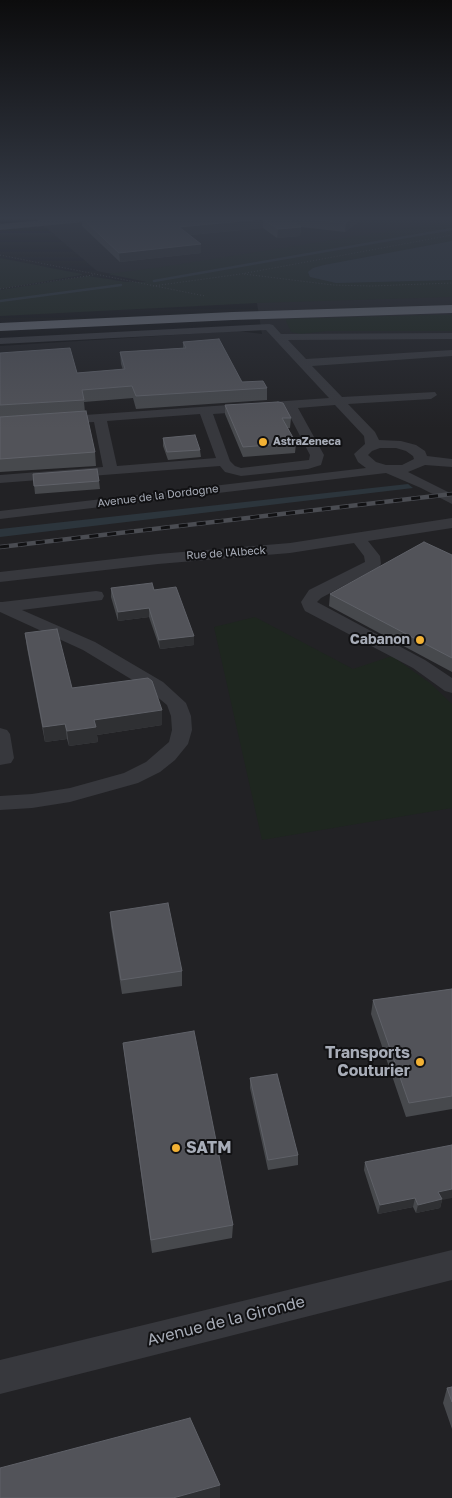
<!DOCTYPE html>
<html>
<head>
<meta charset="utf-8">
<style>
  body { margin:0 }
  canvas { display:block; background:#161618 }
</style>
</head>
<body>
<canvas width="452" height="1498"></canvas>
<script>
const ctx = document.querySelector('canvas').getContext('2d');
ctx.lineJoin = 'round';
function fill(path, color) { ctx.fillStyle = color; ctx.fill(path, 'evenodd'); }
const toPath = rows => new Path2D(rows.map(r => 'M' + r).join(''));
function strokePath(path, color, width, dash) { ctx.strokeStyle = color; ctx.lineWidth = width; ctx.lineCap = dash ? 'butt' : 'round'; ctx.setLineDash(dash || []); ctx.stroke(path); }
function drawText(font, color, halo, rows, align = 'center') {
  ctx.font = font + ' "Golos Text",sans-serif'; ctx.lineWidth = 4; ctx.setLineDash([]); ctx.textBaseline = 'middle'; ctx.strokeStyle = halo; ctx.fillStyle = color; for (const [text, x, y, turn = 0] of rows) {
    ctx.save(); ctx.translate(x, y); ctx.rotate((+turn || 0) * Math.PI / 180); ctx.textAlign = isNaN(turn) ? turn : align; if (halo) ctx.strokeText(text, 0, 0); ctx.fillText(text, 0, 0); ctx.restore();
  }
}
fill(toPath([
  [36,219,452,219,452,1498,0,1498,0,346,238,331,262,334,257,303,97,271]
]), '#222225');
fill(toPath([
  [452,221,452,241,324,265,313,268,308,273,310,277,336,283,452,280,452,297,257,303,0,316,0,290,88,276,126,282,147,282,108,274,162,267],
  [0,258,82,274,82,275,0,289],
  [430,315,452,315,452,331,327,331,301,334,291,332,286,321,286,319],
  [255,617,353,669,392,656,430,683,452,704,452,808,262,840,214,627]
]), '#1e261f');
fill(toPath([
  [452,241,452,280,336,283,310,277,308,272,313,268,324,265],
  [408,484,413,488,0,537,0,529]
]), '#2c353c');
strokePath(toPath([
  [154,281,452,229],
  [0,301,121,285]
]), '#2c353c', 2.5);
strokePath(toPath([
  [0,255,205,296],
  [244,274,333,285,371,286,452,283],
  [153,286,241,274,452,235],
  [0,289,93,275]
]), '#3d3f44', 1, [1, 2]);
fill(toPath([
  [269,324,273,325,281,334,452,333,452,339,288,340,306,359,452,350,452,356,312,366,342,397,435,392,437,395,431,399,348,404,375,432,379,440,401,441,416,445,425,451,427,456,452,459,452,467,425,465,408,472,452,494,452,504,421,488,386,473,0,519,0,511,366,468,358,462,354,454,365,444,364,436,335,405,298,408,324,455,321,465,308,469,241,476,225,472,220,466,0,483,0,475,103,467,94,422,61,424,56,423,55,420,56,417,329,398,266,330,0,344,0,338,269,324],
  [286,409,310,455,309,460,241,468,235,466,230,461,213,414,286,409],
  [200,414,216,458,117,466,107,421,200,414],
  [380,448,396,448,406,451,413,456,414,459,402,465,386,465,376,462,368,455,372,451,380,448],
  [452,518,452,528,368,541,380,556,381,564,379,567,321,598,317,602,425,660,452,678,452,693,445,691,413,668,305,611,303,607,301,602,309,590,365,562,364,556,354,543,290,553,158,564,0,582,0,572,158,554,290,543,452,518],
  [96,591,102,592,104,596,102,600,22,610,95,642,163,682,186,703,191,716,192,730,188,744,175,760,160,772,138,783,70,802,32,808,0,810,0,796,32,794,70,788,124,773,146,762,169,742,172,730,171,716,167,705,149,690,83,650,0,612,0,602,2,602,96,591],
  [0,728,7,730,10,734,14,758,11,763,0,765,0,728],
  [452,1250,452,1280,0,1394,0,1360,452,1250]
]), '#37383d');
fill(toPath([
  [53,219,89,219,84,222,0,230,0,224,53,219]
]), '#53555c');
fill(toPath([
  [452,305,452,313,233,320,0,331,0,323,233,312,452,305]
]), '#63666e');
const rail = toPath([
  [0,547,452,494]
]);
strokePath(rail, '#4a4c52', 4.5);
strokePath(rail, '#111113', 3, [9]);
fill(toPath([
  [82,219,362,219,345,232,301,227,300,236,277,238,263,228,190,235,201,253,120,262,82,226],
  [183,342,242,382,267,388,267,400,136,409,133,398,84,402,85,412,95,452,96,466,0,472,0,353,77,373,123,370,121,364,120,352,183,348],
  [225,405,291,418,290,428,287,428,296,443,295,453,243,457,225,414],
  [163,438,200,450,201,457,168,460,163,446],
  [33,474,99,481,100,489,35,494],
  [452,555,452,672,329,606,330,594],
  [111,588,154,590,194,636,194,645,160,649,149,617,118,621,111,597],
  [25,633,72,688,162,725,97,735,98,742,69,746,67,739,45,742,27,648],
  [110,912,182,971,182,986,122,994,111,926],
  [452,989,452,1109,406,1117,371,1014,373,1000],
  [123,1043,233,1225,232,1238,152,1253],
  [250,1078,298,1155,298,1165,268,1170,250,1088],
  [365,1162,442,1200,440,1208,416,1213,413,1207,378,1214,364,1170],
  [452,1387,452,1429,443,1403,447,1388]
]), '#47494d');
fill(toPath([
  [263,219,263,228,179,236,179,227],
  [351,219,362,219,345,232,346,223],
  [301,227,300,236,277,238,278,229],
  [201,244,201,253,120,262,119,253],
  [149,608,149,617,118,621,118,612],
  [194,636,194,645,160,649,159,640],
  [162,710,162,725,97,735,98,742,69,746,67,731,94,720],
  [65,724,67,739,45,742,43,727],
  [452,1189,452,1198,442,1200,440,1208,416,1213,418,1205,438,1192],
  [415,1198,413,1207,378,1214,380,1205],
  [220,1485,220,1498,173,1498]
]), '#2f3033');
const building = toPath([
  [83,219,290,219,301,227,278,229,263,219,179,227,201,244,119,253,83,219],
  [307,219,351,219,346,223,307,219],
  [219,339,242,382,263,381,267,388,136,396,132,386,82,390,84,400,0,405,0,353,70,348,77,373,125,369,120,352,186,348,183,342,219,339],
  [278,402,283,403,291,418,282,418,296,443,243,447,225,405,278,402],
  [86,411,95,452,0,459,0,417,86,411],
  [195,435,200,450,167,452,163,438,195,435],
  [97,469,99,481,34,486,33,474,97,469],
  [424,542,452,555,452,658,330,594,424,542],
  [152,583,154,590,176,587,194,636,159,640,149,608,118,612,111,588,152,583],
  [57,629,72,688,148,678,152,681,162,710,94,720,96,727,67,731,65,724,43,727,25,633,57,629],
  [168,903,182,971,121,980,110,912,168,903],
  [452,989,452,1096,409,1103,373,1000,452,989],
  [194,1031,233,1225,151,1240,123,1043,194,1031],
  [277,1074,298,1155,268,1160,250,1078,277,1074],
  [452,1145,452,1189,438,1192,442,1199,418,1205,415,1198,380,1205,365,1162,452,1145],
  [452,1387,452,1402,447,1388,452,1387],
  [190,1418,220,1485,173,1498,0,1498,0,1468,190,1418]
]);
fill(building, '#525359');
strokePath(building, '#5f6168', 1);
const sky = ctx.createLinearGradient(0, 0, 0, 428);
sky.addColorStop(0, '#0c0c0d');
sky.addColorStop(0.51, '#363c48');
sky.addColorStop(1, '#363c4800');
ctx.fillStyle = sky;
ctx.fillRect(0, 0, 452, 428);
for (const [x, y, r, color] of [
  [263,442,5,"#f2b134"],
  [420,640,5,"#f2b134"],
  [420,1062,5,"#f2b134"],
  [176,1148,5,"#f2b134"]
]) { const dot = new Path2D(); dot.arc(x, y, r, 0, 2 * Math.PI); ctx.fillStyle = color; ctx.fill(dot); strokePath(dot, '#111113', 2); }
drawText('bold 11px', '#a8adb8', '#111113', [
  ["AstraZeneca",273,442]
], 'left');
drawText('11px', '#a8adb8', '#111113', [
  ["Avenue de la Dordogne",158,496,-7],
  ["Rue de l'Albeck",226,553,-4]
]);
drawText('bold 14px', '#a8adb8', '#111113', [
  ["Cabanon",410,640]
], 'right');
drawText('bold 16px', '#a8adb8', '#111113', [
  ["Transports",410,1053],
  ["Couturier",410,1071],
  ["SATM",186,1148,"left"]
], 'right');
drawText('16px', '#a8adb8', '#111113', [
  ["Avenue de la Gironde",226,1321,-14]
]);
</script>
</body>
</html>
